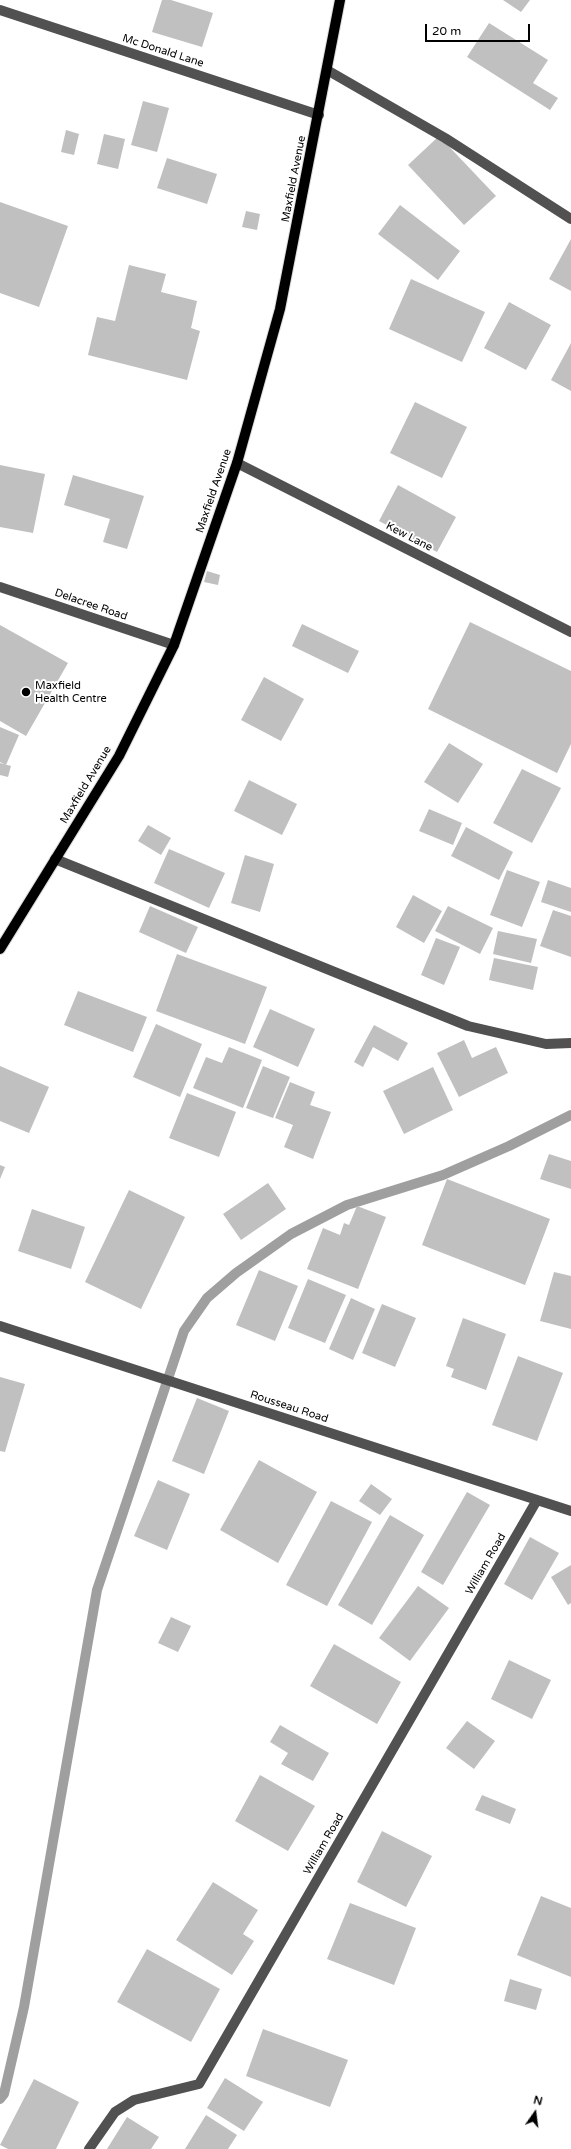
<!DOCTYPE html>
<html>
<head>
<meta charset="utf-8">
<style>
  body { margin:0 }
  #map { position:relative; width:571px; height:2149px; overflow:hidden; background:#fff; font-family:"Varela Round",sans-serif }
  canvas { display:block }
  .north { position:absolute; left:515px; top:2093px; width:40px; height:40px; -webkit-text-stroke:3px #fff; paint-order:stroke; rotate:14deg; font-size:11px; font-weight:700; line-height:16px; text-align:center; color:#000 }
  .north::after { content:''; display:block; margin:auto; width:14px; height:18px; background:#000; clip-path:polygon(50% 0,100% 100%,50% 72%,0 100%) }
  .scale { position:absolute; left:425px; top:24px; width:105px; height:18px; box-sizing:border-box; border:2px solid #000; border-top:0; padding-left:5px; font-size:12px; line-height:14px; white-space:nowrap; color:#000; -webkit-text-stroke:3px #fff; paint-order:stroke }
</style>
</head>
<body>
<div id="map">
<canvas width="571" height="2149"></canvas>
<div class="north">N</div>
<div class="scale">20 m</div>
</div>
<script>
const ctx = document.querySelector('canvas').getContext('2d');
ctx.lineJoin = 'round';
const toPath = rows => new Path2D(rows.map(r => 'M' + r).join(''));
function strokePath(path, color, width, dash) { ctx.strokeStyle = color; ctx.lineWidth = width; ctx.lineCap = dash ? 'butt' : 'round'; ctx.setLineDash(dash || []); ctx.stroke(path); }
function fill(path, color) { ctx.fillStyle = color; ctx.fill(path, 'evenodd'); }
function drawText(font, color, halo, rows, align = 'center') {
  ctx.font = font + ' "Varela Round",sans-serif'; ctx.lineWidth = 4; ctx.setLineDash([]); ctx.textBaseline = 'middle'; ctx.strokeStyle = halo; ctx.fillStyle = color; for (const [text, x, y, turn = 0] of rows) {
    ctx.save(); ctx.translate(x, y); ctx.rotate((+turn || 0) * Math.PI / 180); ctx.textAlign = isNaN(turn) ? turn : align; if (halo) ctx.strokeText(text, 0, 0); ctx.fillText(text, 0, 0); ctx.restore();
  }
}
strokePath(toPath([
  [0,2099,4,2094,24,2007,97,1590,184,1331,207,1298,236,1273,291,1234,347,1205,443,1175,509,1146,571,1115]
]), '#9f9f9f', 10);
fill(toPath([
  [162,0,171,0,213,13,202,47,152,32],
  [503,0,530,0,521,12],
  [489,23,548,60,533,83,558,98,550,110,467,57],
  [143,101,169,108,157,152,131,145],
  [66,130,79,134,74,155,61,152],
  [104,134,125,139,118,169,97,164],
  [439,136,496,196,464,225,408,165],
  [167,158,217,174,207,204,157,188],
  [0,202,68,226,39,307,0,293],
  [400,205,460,251,438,280,378,234],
  [246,211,260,214,257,230,242,227],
  [571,239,571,291,549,279],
  [129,265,166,274,161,292,197,301,191,328,200,331,187,380,88,355,97,317,115,321],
  [411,279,485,312,462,362,389,329],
  [509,302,551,325,526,370,484,348],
  [571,343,571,391,551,380],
  [415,402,467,427,442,478,390,453],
  [0,465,45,474,33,533,0,527],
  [73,475,144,496,127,549,103,542,110,519,64,505],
  [398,485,456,517,437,552,379,521],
  [207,571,220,575,218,585,204,582],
  [470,622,571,671,571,744,557,773,428,709],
  [302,624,359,651,348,673,292,646],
  [0,625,68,663,26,736,0,721],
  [264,677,304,699,281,741,241,720],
  [0,727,19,735,6,765,0,762],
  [449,743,483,764,458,803,424,782],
  [0,763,11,766,8,777,0,775],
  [522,769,561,788,532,843,493,823],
  [249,780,297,804,282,835,234,811],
  [429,809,462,823,453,845,419,831],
  [148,825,171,838,161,855,138,841],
  [466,827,513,852,499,880,451,856],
  [169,849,225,873,209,908,154,883],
  [245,855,274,864,260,912,231,903],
  [507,870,540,882,522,927,490,915],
  [548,880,571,888,571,912,541,902],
  [413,895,442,911,424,943,396,927],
  [150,906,198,927,186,953,139,932],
  [448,906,493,928,480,954,435,931],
  [553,910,571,916,571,957,540,946],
  [498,931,537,939,531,963,493,954],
  [436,938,460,947,444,985,421,975],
  [177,954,267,987,245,1044,156,1011],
  [494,958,538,967,533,990,489,980],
  [78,991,147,1017,133,1052,64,1025],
  [270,1009,315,1029,298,1067,253,1047],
  [156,1024,202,1044,180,1097,133,1077],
  [374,1025,408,1043,398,1061,373,1047,363,1067,354,1062],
  [464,1040,472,1058,496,1047,508,1073,459,1097,437,1053],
  [229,1047,262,1060,243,1108,193,1088,206,1057,222,1063],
  [0,1066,49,1087,29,1133,0,1121],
  [263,1066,290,1077,273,1118,246,1108],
  [433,1067,453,1110,404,1134,383,1091],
  [290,1082,315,1092,310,1105,331,1112,313,1159,284,1147,293,1125,275,1118],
  [187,1093,236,1112,219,1157,169,1138],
  [549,1154,571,1161,571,1189,540,1179],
  [0,1165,5,1167,0,1179],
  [447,1179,550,1219,525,1285,422,1245],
  [268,1183,286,1209,241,1240,223,1214],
  [129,1190,185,1217,141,1309,85,1282],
  [357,1206,386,1217,358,1289,307,1269,323,1228,340,1235,344,1223,349,1225],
  [32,1209,85,1227,71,1269,18,1251],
  [259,1270,298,1286,275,1341,236,1325],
  [554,1272,571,1276,571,1329,540,1321],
  [308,1279,346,1295,325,1343,288,1328],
  [351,1298,375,1309,353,1360,329,1349],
  [382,1304,416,1318,395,1367,362,1353],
  [463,1318,506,1334,486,1390,451,1377,454,1369,446,1366],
  [518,1356,563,1373,537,1441,492,1425],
  [0,1377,25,1384,5,1452,0,1451],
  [197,1398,229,1411,204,1474,172,1461],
  [259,1460,317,1492,278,1563,220,1530],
  [158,1480,190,1494,167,1550,134,1536],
  [371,1484,392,1499,380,1515,359,1501],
  [467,1492,490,1505,443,1585,421,1572],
  [331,1501,372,1522,327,1606,286,1585],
  [390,1515,424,1535,372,1625,338,1605],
  [530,1537,559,1553,532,1600,504,1584],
  [571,1565,571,1603,568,1605,551,1577],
  [418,1586,449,1608,410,1661,379,1638],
  [171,1617,191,1626,178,1652,158,1643],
  [334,1644,401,1682,377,1724,310,1686],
  [509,1660,551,1680,532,1719,491,1699],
  [467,1721,495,1741,474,1769,446,1748],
  [280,1725,329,1753,313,1781,281,1764,288,1753,270,1742],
  [260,1775,315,1806,288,1851,235,1821],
  [482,1795,516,1809,510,1824,475,1810],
  [382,1831,432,1856,406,1907,357,1882],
  [213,1882,258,1910,243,1934,254,1941,232,1975,176,1940],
  [541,1896,571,1908,571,1977,517,1955],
  [350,1903,416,1928,394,1985,327,1959],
  [147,1949,220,1989,191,2042,117,2002],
  [510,1979,542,1989,536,2010,504,2001],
  [263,2029,348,2060,330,2107,246,2076],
  [225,2078,263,2102,244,2131,207,2108],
  [34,2079,79,2102,56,2149,8,2149,0,2145],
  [206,2115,237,2135,228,2149,185,2149],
  [127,2117,159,2137,151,2149,107,2149]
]), '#c0c0c0');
const major = toPath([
  [0,949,119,756,174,645,237,463,280,309,340,0]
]);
strokePath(major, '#dbdbdb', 12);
strokePath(toPath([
  [0,10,319,115],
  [327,70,445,138,571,219],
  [237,463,571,632],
  [0,587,174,645],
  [55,859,468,1026,546,1044,571,1043],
  [0,1326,571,1511],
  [89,2149,115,2112,134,2100,199,2084,537,1500]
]), '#515151', 10);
strokePath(major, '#000', 10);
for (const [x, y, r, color] of [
  [26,692,5,"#000"]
]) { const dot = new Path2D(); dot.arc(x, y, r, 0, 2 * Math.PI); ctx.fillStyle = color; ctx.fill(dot); strokePath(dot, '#fff', 1.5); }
drawText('11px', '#000', '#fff', [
  ["Mc Donald Lane",163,51,18],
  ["Maxfield Avenue",294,179,-79],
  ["Maxfield Avenue",214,491,-71],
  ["Kew Lane",409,537,27],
  ["Delacree Road",91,605,19],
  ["Maxfield Avenue",86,785,-59],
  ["Rousseau Road",289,1407,18],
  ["William Road",486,1564,-60],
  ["William Road",324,1844,-60]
]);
drawText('11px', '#000', '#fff', [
  ["Maxfield",35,686],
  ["Health Centre",35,699]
], 'left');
</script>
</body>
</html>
